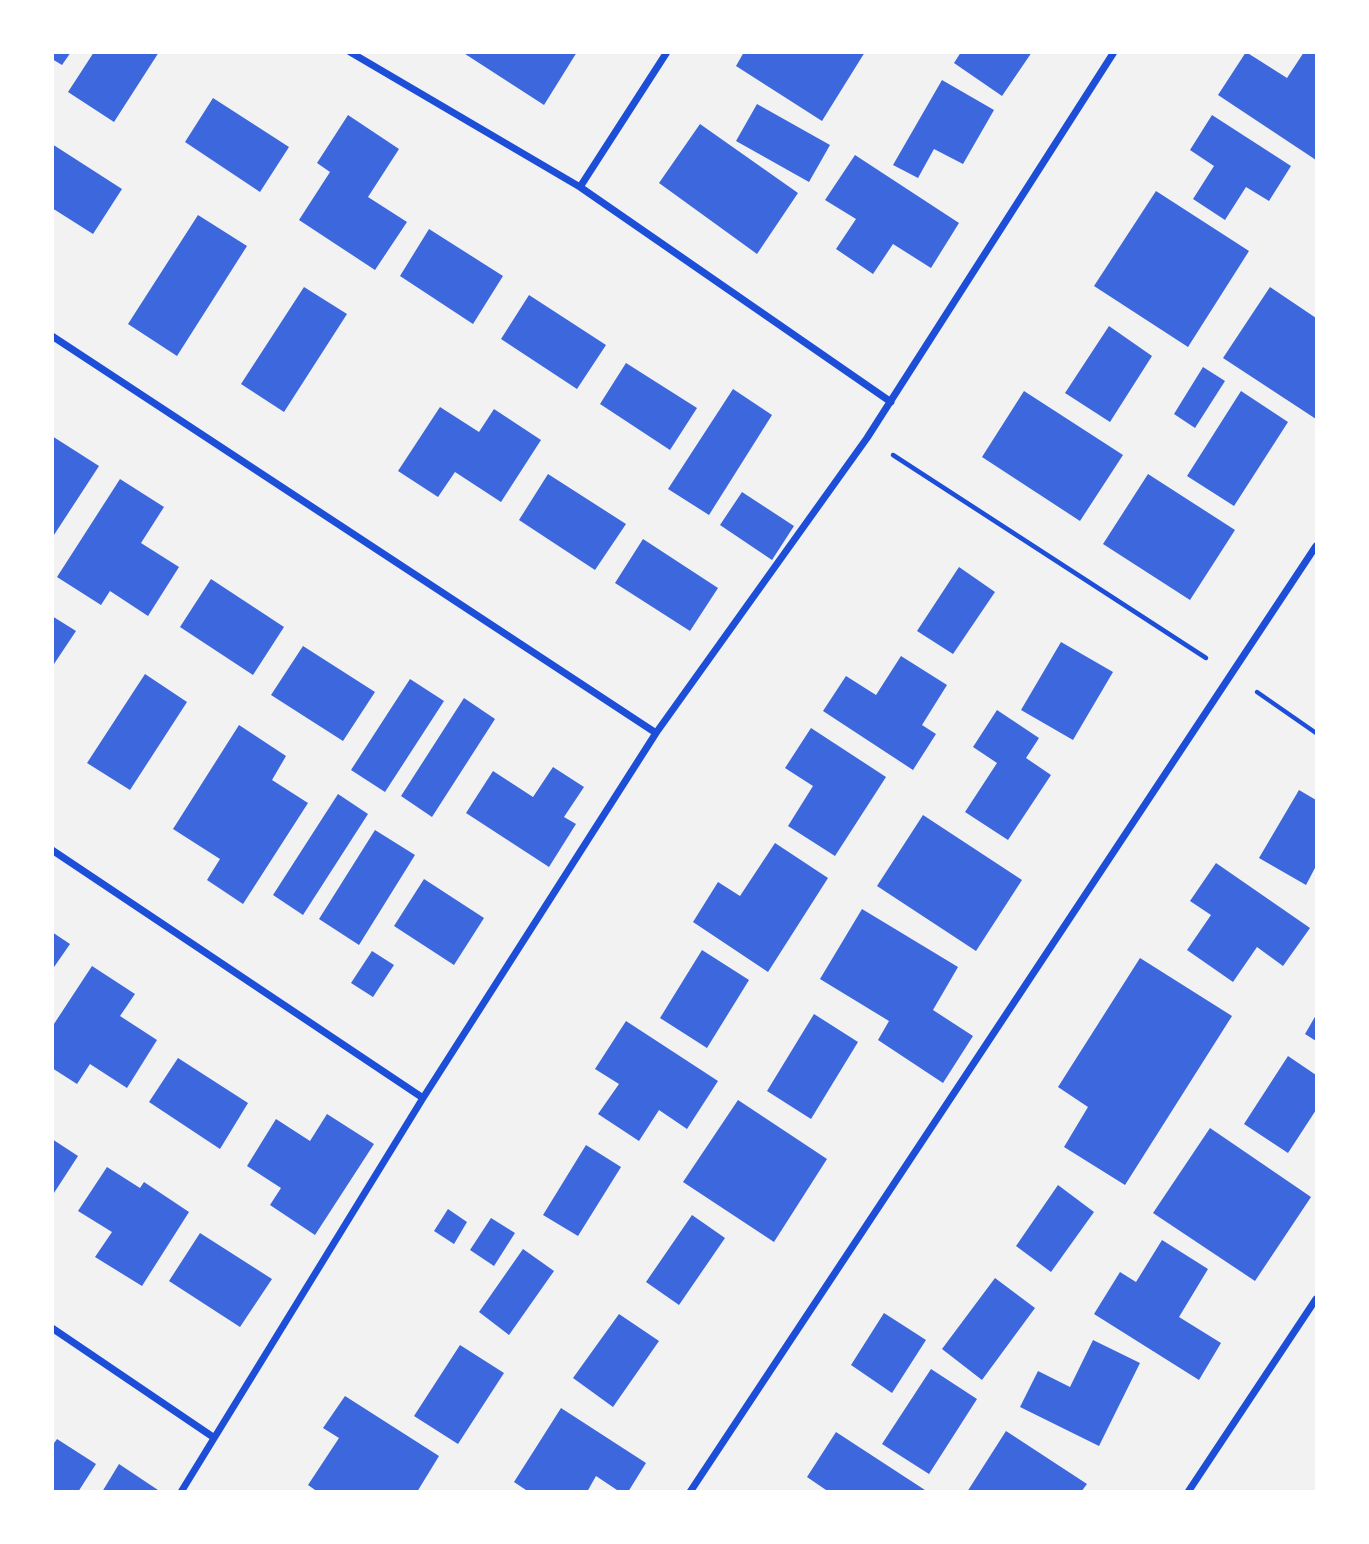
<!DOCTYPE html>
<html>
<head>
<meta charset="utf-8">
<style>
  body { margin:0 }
  #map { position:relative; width:1369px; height:1544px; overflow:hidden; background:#f2f2f2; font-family:"Varela Round",sans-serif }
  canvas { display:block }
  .frame { position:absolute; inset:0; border:54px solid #fff; pointer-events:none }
</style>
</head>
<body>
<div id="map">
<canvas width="1369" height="1544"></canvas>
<div class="frame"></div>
</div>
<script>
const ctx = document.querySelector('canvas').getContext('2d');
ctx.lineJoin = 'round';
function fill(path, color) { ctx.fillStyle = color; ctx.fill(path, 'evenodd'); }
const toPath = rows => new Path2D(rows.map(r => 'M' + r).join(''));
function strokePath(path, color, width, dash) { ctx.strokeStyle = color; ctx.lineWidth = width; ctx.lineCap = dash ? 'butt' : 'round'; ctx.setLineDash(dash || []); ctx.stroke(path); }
fill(toPath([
  [52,52,71,52,62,65,52,59],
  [94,52,159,52,114,122,68,92],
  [462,52,577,52,544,105],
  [744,52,865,52,822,121,736,66],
  [961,52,1032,52,1002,96,954,63],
  [1246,52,1287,78,1304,52,1316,52,1316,160,1218,95],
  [942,80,994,110,963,164,934,149,918,178,893,165],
  [213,98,289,147,260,192,185,142],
  [757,104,830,145,809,182,736,141],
  [348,115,399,149,368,197,407,222,375,270,299,220,330,172,317,163],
  [1212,115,1291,166,1269,201,1246,187,1225,220,1193,199,1214,166,1190,150],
  [700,124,798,193,757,254,659,183],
  [52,144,122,189,93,234,52,208],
  [855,155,959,223,931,268,893,244,873,274,836,249,856,219,825,200],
  [1156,191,1249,251,1188,347,1094,286],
  [198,215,247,246,177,356,128,324],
  [429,229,503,276,473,324,400,276],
  [304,287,347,314,284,412,241,384],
  [1270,287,1316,318,1316,419,1223,358],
  [529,295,606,345,577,389,501,339],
  [1109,326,1152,356,1110,422,1065,393],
  [626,363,697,408,670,450,600,404],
  [1203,367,1225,381,1195,428,1174,414],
  [733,389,772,415,709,515,668,489],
  [1024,391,1123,455,1080,521,982,457],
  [1241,391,1288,422,1234,506,1187,476],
  [440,407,479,432,494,409,541,440,501,502,455,472,438,497,398,471],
  [52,436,99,466,52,538],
  [548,474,626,524,595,570,519,520],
  [1148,474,1235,530,1190,600,1103,544],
  [120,479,164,507,141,543,179,567,148,616,110,591,101,605,57,577],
  [742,492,794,526,772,560,720,525],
  [643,539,718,588,690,631,615,583],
  [959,567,995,592,953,654,917,631],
  [211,579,284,627,253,675,180,627],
  [52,616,76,631,52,667],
  [1061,642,1113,672,1073,740,1021,710],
  [303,646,375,692,343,741,271,695],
  [901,656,947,685,922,725,936,734,913,770,823,711,846,676,876,695],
  [145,674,187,702,130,790,87,763],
  [410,679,444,701,385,792,351,770],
  [464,698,495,719,432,817,401,796],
  [997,710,1039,738,1026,758,1051,775,1008,840,965,812,997,763,973,747],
  [239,725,286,756,272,780,308,803,243,904,207,880,220,859,173,829],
  [811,728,886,777,835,856,788,826,813,786,785,768],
  [553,767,584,787,564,817,576,824,549,867,466,813,493,771,533,797],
  [1299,790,1316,800,1316,866,1306,885,1259,858],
  [338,794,368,814,303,915,273,895],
  [923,815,1022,880,976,951,877,886],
  [375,830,415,855,359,945,319,919],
  [775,843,828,878,768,972,693,922,718,882,740,896],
  [1216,863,1310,928,1283,966,1257,947,1233,982,1187,950,1211,915,1190,901],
  [424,879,484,918,454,965,394,926],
  [862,909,958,967,933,1010,973,1036,943,1083,878,1040,889,1021,820,979],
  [52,932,70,944,52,970],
  [702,950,749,980,707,1048,660,1018],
  [372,951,394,965,373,997,351,983],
  [1140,958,1232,1016,1125,1185,1064,1147,1088,1107,1058,1087],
  [92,966,135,994,120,1016,157,1040,127,1088,90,1064,77,1084,52,1068,52,1027],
  [814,1014,858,1042,811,1119,767,1091],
  [1316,1015,1316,1041,1305,1034],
  [626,1021,718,1081,687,1129,659,1110,639,1141,598,1114,619,1084,595,1069],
  [1288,1056,1316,1075,1316,1110,1288,1153,1244,1124],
  [178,1058,248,1103,220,1149,149,1102],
  [738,1100,827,1159,774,1242,683,1182],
  [327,1114,374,1144,315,1235,270,1205,281,1188,247,1166,276,1119,310,1141],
  [1210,1128,1311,1197,1255,1281,1153,1213],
  [52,1139,78,1156,52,1196],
  [586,1145,621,1167,578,1236,543,1215],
  [107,1167,140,1188,144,1182,189,1212,142,1286,95,1257,112,1232,78,1211],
  [1058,1185,1094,1212,1051,1272,1016,1246],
  [448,1209,467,1222,454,1244,434,1231],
  [692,1215,725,1238,679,1305,646,1282],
  [491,1218,515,1233,494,1266,470,1250],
  [200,1233,272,1279,240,1327,169,1281],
  [1162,1240,1208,1269,1179,1317,1221,1343,1199,1380,1094,1314,1120,1272,1136,1282],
  [523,1249,554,1271,509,1335,479,1312],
  [995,1278,1035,1308,982,1380,942,1349],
  [884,1313,926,1340,892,1393,851,1365],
  [619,1314,659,1341,613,1407,573,1378],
  [1093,1340,1140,1363,1099,1446,1020,1407,1038,1371,1070,1387],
  [460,1345,504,1373,458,1444,414,1416],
  [931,1369,977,1399,929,1474,882,1444],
  [345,1396,439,1456,417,1492,318,1492,308,1485,339,1438,323,1428],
  [561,1408,646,1463,628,1492,620,1492,596,1476,587,1492,529,1492,514,1482],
  [1006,1431,1087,1484,1081,1492,967,1492],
  [836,1432,928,1492,829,1492,807,1477],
  [57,1439,96,1464,78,1492,52,1492,52,1446],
  [119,1464,161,1492,102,1492]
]), '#3d67dc');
strokePath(toPath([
  [893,455,1206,658],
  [1257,692,1316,733]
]), '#1d4ed8', 4.5);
strokePath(toPath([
  [350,52,580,187,891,402],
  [580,187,667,52],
  [52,336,656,733],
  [52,850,423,1098],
  [52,1328,213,1437],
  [181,1492,423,1098,656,733,867,438,1114,52],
  [690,1492,1316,546],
  [1188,1492,1316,1299]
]), '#1d4ed8', 7);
</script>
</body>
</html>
